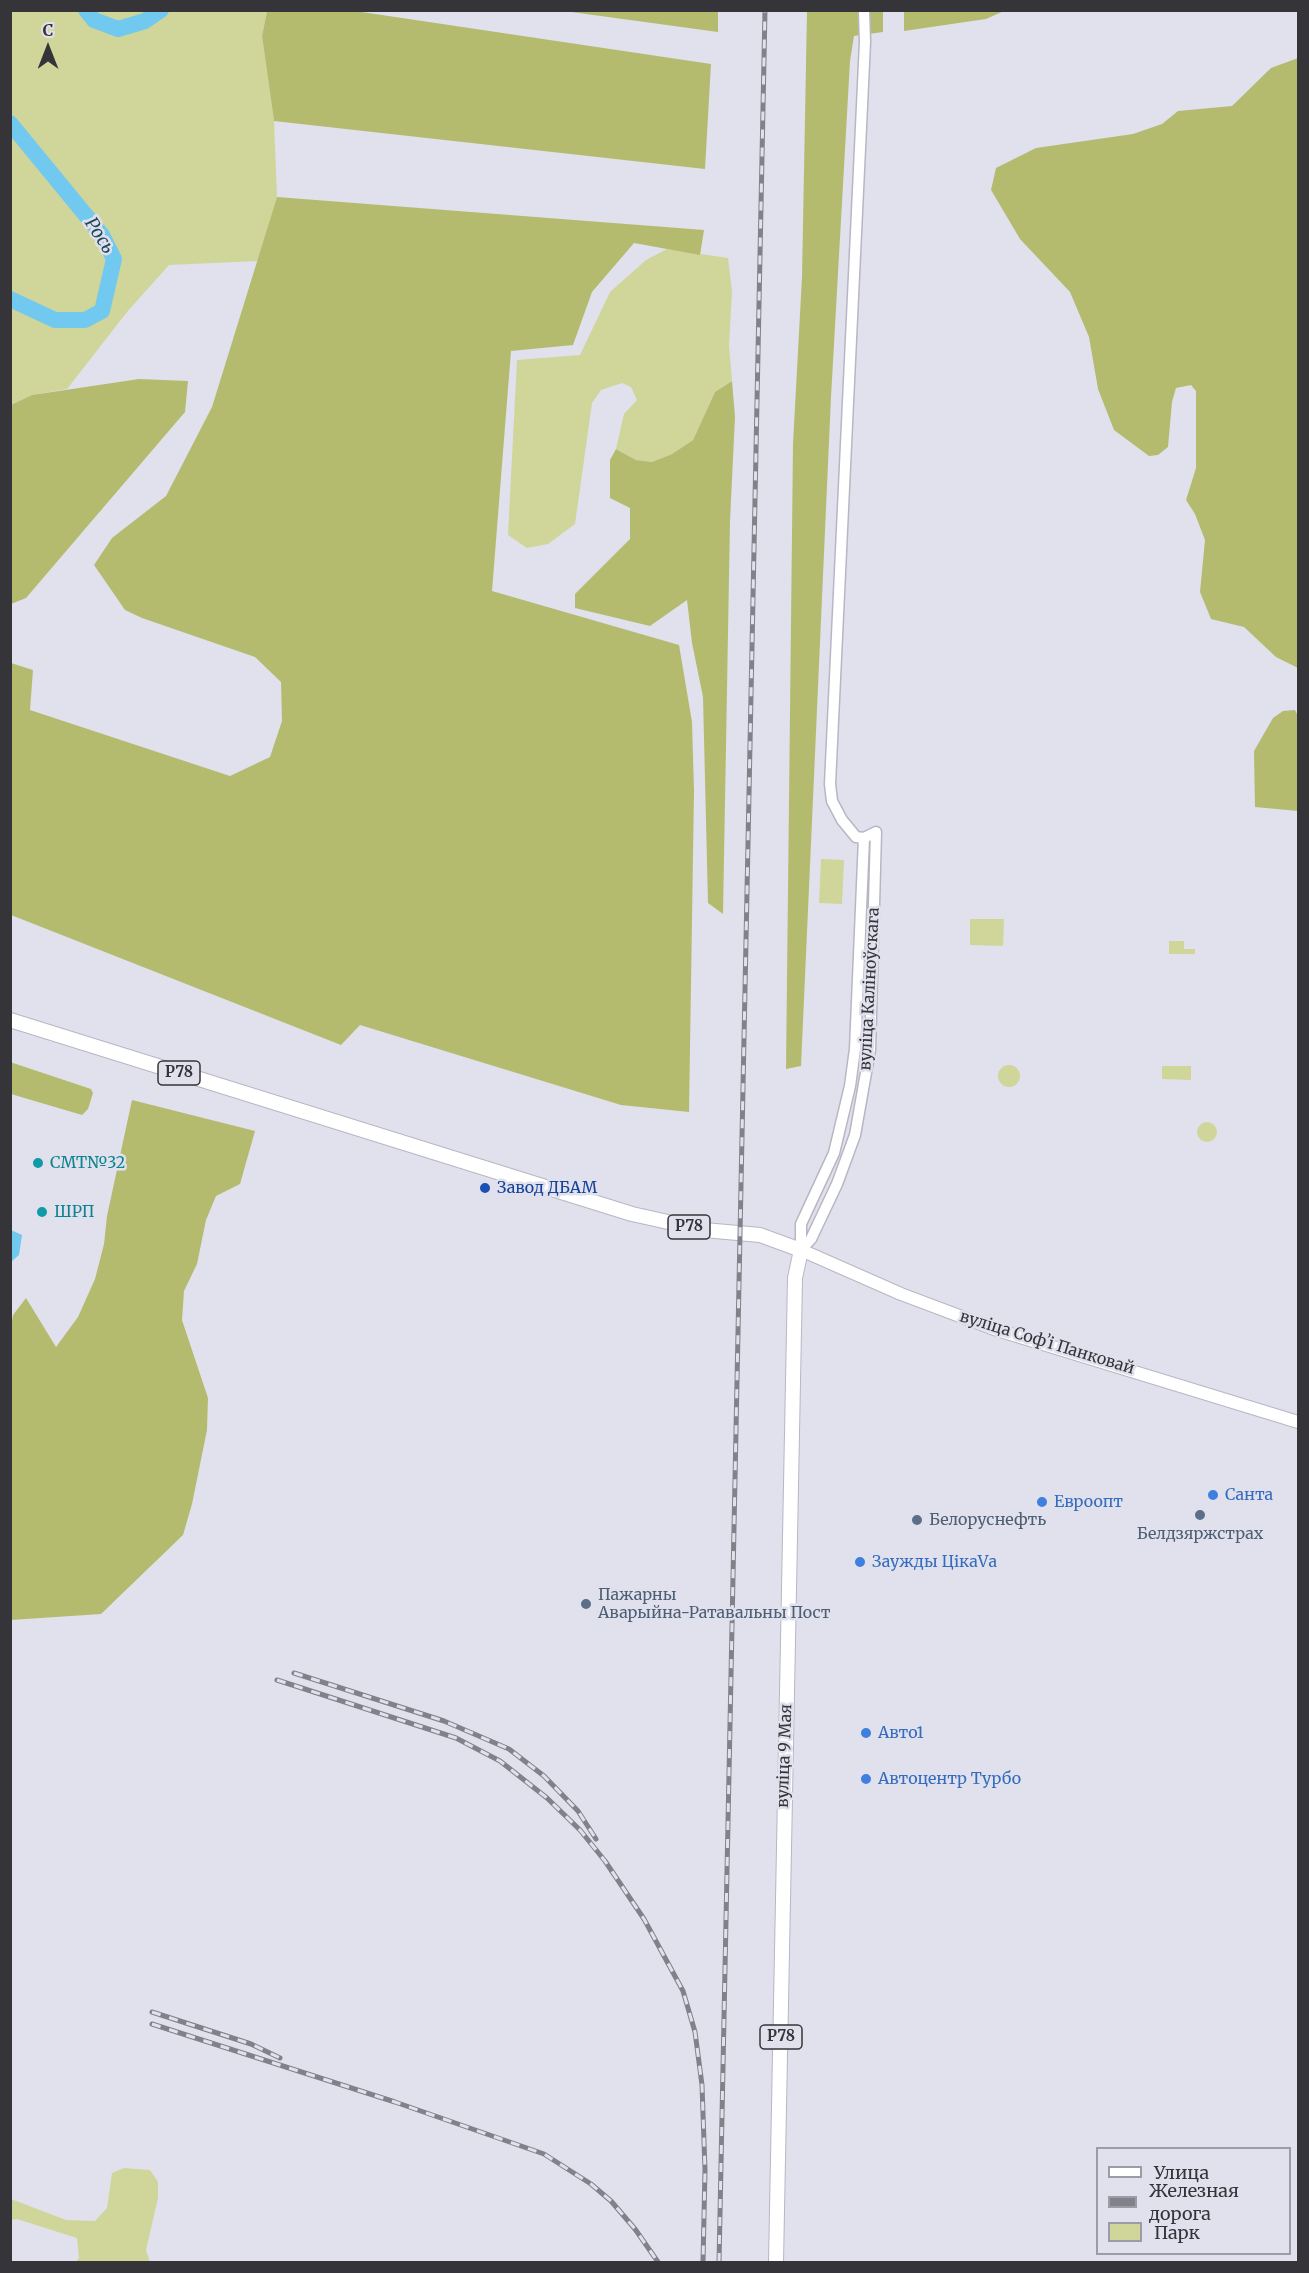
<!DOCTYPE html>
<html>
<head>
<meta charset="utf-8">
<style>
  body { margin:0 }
  #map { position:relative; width:1309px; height:2273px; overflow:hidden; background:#e0e1ed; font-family:Merriweather,serif }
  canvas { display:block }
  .frame { position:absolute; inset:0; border:12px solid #343439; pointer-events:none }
  .legend { position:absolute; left:1096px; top:2147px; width:195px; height:108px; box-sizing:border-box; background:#e0e1ed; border:2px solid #9b9ca5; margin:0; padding:8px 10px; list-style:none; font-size:18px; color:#343439 }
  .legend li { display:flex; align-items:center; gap:12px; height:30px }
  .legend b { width:30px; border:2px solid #9b9ca5 }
  .north { position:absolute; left:18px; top:18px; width:60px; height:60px; -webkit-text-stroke:4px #e0e1ed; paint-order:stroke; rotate:0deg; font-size:16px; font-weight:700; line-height:24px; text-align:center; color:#343439 }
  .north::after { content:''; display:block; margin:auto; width:21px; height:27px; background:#343439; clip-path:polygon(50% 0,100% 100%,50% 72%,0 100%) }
</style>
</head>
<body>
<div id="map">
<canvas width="1309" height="2273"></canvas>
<div class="frame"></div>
<ul class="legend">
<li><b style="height:8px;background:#fff"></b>Улица</li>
<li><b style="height:8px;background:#818189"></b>Железная дорога</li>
<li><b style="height:16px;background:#d0d59a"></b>Парк</li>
</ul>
<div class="north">С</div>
</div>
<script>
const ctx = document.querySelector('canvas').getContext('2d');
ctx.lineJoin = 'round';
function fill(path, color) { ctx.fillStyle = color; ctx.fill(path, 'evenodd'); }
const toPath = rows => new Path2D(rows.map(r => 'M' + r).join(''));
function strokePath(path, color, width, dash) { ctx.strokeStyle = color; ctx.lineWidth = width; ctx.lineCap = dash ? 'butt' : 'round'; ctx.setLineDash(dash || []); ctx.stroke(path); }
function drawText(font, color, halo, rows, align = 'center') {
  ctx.font = font + ' Merriweather,serif'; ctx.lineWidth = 5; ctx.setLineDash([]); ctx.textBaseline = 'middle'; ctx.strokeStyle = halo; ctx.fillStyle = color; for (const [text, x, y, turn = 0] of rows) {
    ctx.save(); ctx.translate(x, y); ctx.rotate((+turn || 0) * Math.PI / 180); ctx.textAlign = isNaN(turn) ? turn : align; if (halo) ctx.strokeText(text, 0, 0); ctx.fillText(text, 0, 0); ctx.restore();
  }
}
fill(toPath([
  [11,11,267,11,262,36,274,121,277,197,258,261,169,265,127,312,67,389,32,395,11,405],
  [667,249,728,258,732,291,729,346,732,381,715,392,693,440,672,454,652,462,636,460,616,449,624,414,637,400,631,387,622,383,601,390,592,403,575,524,548,544,527,548,508,535,517,360,580,355,610,292,646,260],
  [821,859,844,860,842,904,819,903],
  [970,919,1004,919,1003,946,970,945],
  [1169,941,1184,941,1184,949,1195,949,1195,954,1169,954],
  '998 1076a11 11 0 1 1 22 0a11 11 0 1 1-22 0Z',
  [1162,1066,1191,1066,1191,1080,1162,1079],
  '1197 1132a10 10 0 1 1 20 0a10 10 0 1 1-20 0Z',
  [124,2168,150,2170,158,2182,158,2198,146,2250,150,2262,76,2262,79,2258,77,2238,17,2219,11,2220,11,2199,66,2220,95,2221,107,2208,112,2173]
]), '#d0d59a');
fill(toPath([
  [267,11,355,11,711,64,705,169,274,121,262,36],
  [564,11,718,11,718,32],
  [807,11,883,11,883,32,854,36,850,61,831,397,801,1066,786,1069,793,444,802,277],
  [904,11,904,10,1004,11,986,19,904,31],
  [1298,58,1298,668,1276,657,1244,627,1211,619,1200,592,1205,540,1195,514,1186,500,1196,468,1196,391,1191,385,1176,388,1172,402,1168,447,1158,455,1149,456,1114,430,1098,389,1089,337,1070,292,1020,239,991,190,996,168,1036,148,1133,134,1162,124,1178,111,1232,106,1271,68],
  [277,197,704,230,700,255,634,243,592,292,573,345,511,351,492,591,679,645,692,722,694,791,689,1112,621,1105,360,1025,341,1045,11,915,11,663,33,670,30,710,230,776,270,757,282,721,281,682,255,657,142,618,125,610,94,565,112,538,166,496,212,407],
  [139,379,188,381,185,412,26,598,11,604,11,405,32,395],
  [732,381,735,417,730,521,723,914,708,903,703,697,692,643,687,600,650,626,575,608,575,594,630,539,630,508,610,498,610,460,616,449,636,460,652,462,672,454,693,440,715,392],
  [1295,710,1298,716,1298,811,1255,807,1254,751,1273,718,1283,711],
  [10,1062,91,1089,93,1093,88,1109,82,1115,11,1094],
  [132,1100,255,1131,240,1184,216,1196,206,1220,197,1264,184,1291,182,1320,208,1398,207,1430,192,1504,183,1535,101,1614,11,1620,11,1326,13,1315,26,1298,56,1347,78,1317,95,1279,104,1244,107,1216]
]), '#b5bb6e');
fill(toPath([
  [11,1230,22,1235,19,1255,11,1262]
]), '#71c9f0');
strokePath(toPath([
  [86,10,94,20,118,29,145,21,161,10],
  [10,123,102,235,114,259,102,311,85,320,55,320,10,299]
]), '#71c9f0', 16);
const tertiary = toPath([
  [801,1250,811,1239,837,1184,855,1135,870,1050,876,832,864,838,856,837,842,820,832,801,830,784,865,42,864,10],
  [801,1250,801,1224,834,1153,850,1086,855,1049,864,838]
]);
const secondary = toPath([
  [801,1250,901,1294,994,1329,1298,1422]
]);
const primary = toPath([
  [10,1020,632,1214,704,1230,760,1235,801,1250,795,1278,776,2262]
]);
strokePath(tertiary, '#b7b7c3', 13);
strokePath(secondary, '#b7b7c3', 14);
strokePath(primary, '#b7b7c3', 16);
strokePath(tertiary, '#fff', 10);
strokePath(secondary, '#fff', 12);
strokePath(primary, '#fff', 14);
const rail = toPath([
  [294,1673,444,1721,509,1749,544,1776,578,1811,596,1839],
  [277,1680,456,1738,500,1761,547,1798,580,1830,605,1861,644,1919,683,1991,695,2032,702,2085,705,2170,703,2262],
  [152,2012,251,2044,280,2058],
  [152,2024,395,2102,544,2154,591,2184,611,2201,635,2229,658,2262],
  [719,2262,765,10]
]);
strokePath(rail, '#818189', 5);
strokePath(rail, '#e0e1ed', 3, [9]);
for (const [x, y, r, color] of [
  [38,1163,6,"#0f9aa8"],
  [485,1188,6,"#1a4fb4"],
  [42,1212,6,"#0f9aa8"],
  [1213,1495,6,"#3f7fe0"],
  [1042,1502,6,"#3f7fe0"],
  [1200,1515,6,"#5c6f8a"],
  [917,1520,6,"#5c6f8a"],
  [860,1562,6,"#3f7fe0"],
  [586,1604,6,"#5c6f8a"],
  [866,1733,6,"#3f7fe0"],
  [866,1779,6,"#3f7fe0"]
]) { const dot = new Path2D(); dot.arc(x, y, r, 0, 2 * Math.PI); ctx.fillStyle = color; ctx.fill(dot); strokePath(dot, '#e0e1ed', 2); }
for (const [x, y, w] of [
  [179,1073,42],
  [689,1227,42],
  [781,2037,42]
]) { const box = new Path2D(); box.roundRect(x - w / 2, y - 12, w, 24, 4.5); ctx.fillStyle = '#e0e1ed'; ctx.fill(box); strokePath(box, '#343439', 1.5); }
drawText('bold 15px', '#343439', null, [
  ["Р78",179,1073],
  ["Р78",689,1227],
  ["Р78",781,2037]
]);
drawText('16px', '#343439', '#e0e1ed', [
  ["вуліца Каліноўскага",870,989,-87],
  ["вуліца Софʼі Панковай",1047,1343,17],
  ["вуліца 9 Мая",785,1756,-88]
]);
drawText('16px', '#0d838f', '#e0e1ed', [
  ["СМТ№32",50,1163],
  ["ШРП",54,1212]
], 'left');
drawText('16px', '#164399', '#e0e1ed', [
  ["Завод ДБАМ",497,1188]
], 'left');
drawText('16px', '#366cbe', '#e0e1ed', [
  ["Санта",1225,1495],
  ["Евроопт",1054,1502],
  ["Заужды ЦікаVа",872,1562],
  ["Авто1",878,1733],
  ["Автоцентр Турбо",878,1779]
], 'left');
drawText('16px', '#4e5e75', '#e0e1ed', [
  ["Белоруснефть",929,1520],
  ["Белдзяржстрах",1200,1534,"center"],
  ["Пажарны",598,1595],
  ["Аварыйна-Ратавальны Пост",598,1613]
], 'left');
drawText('italic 18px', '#214859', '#e0e1ed', [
  ["Рось",99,236,57]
]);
</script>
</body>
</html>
